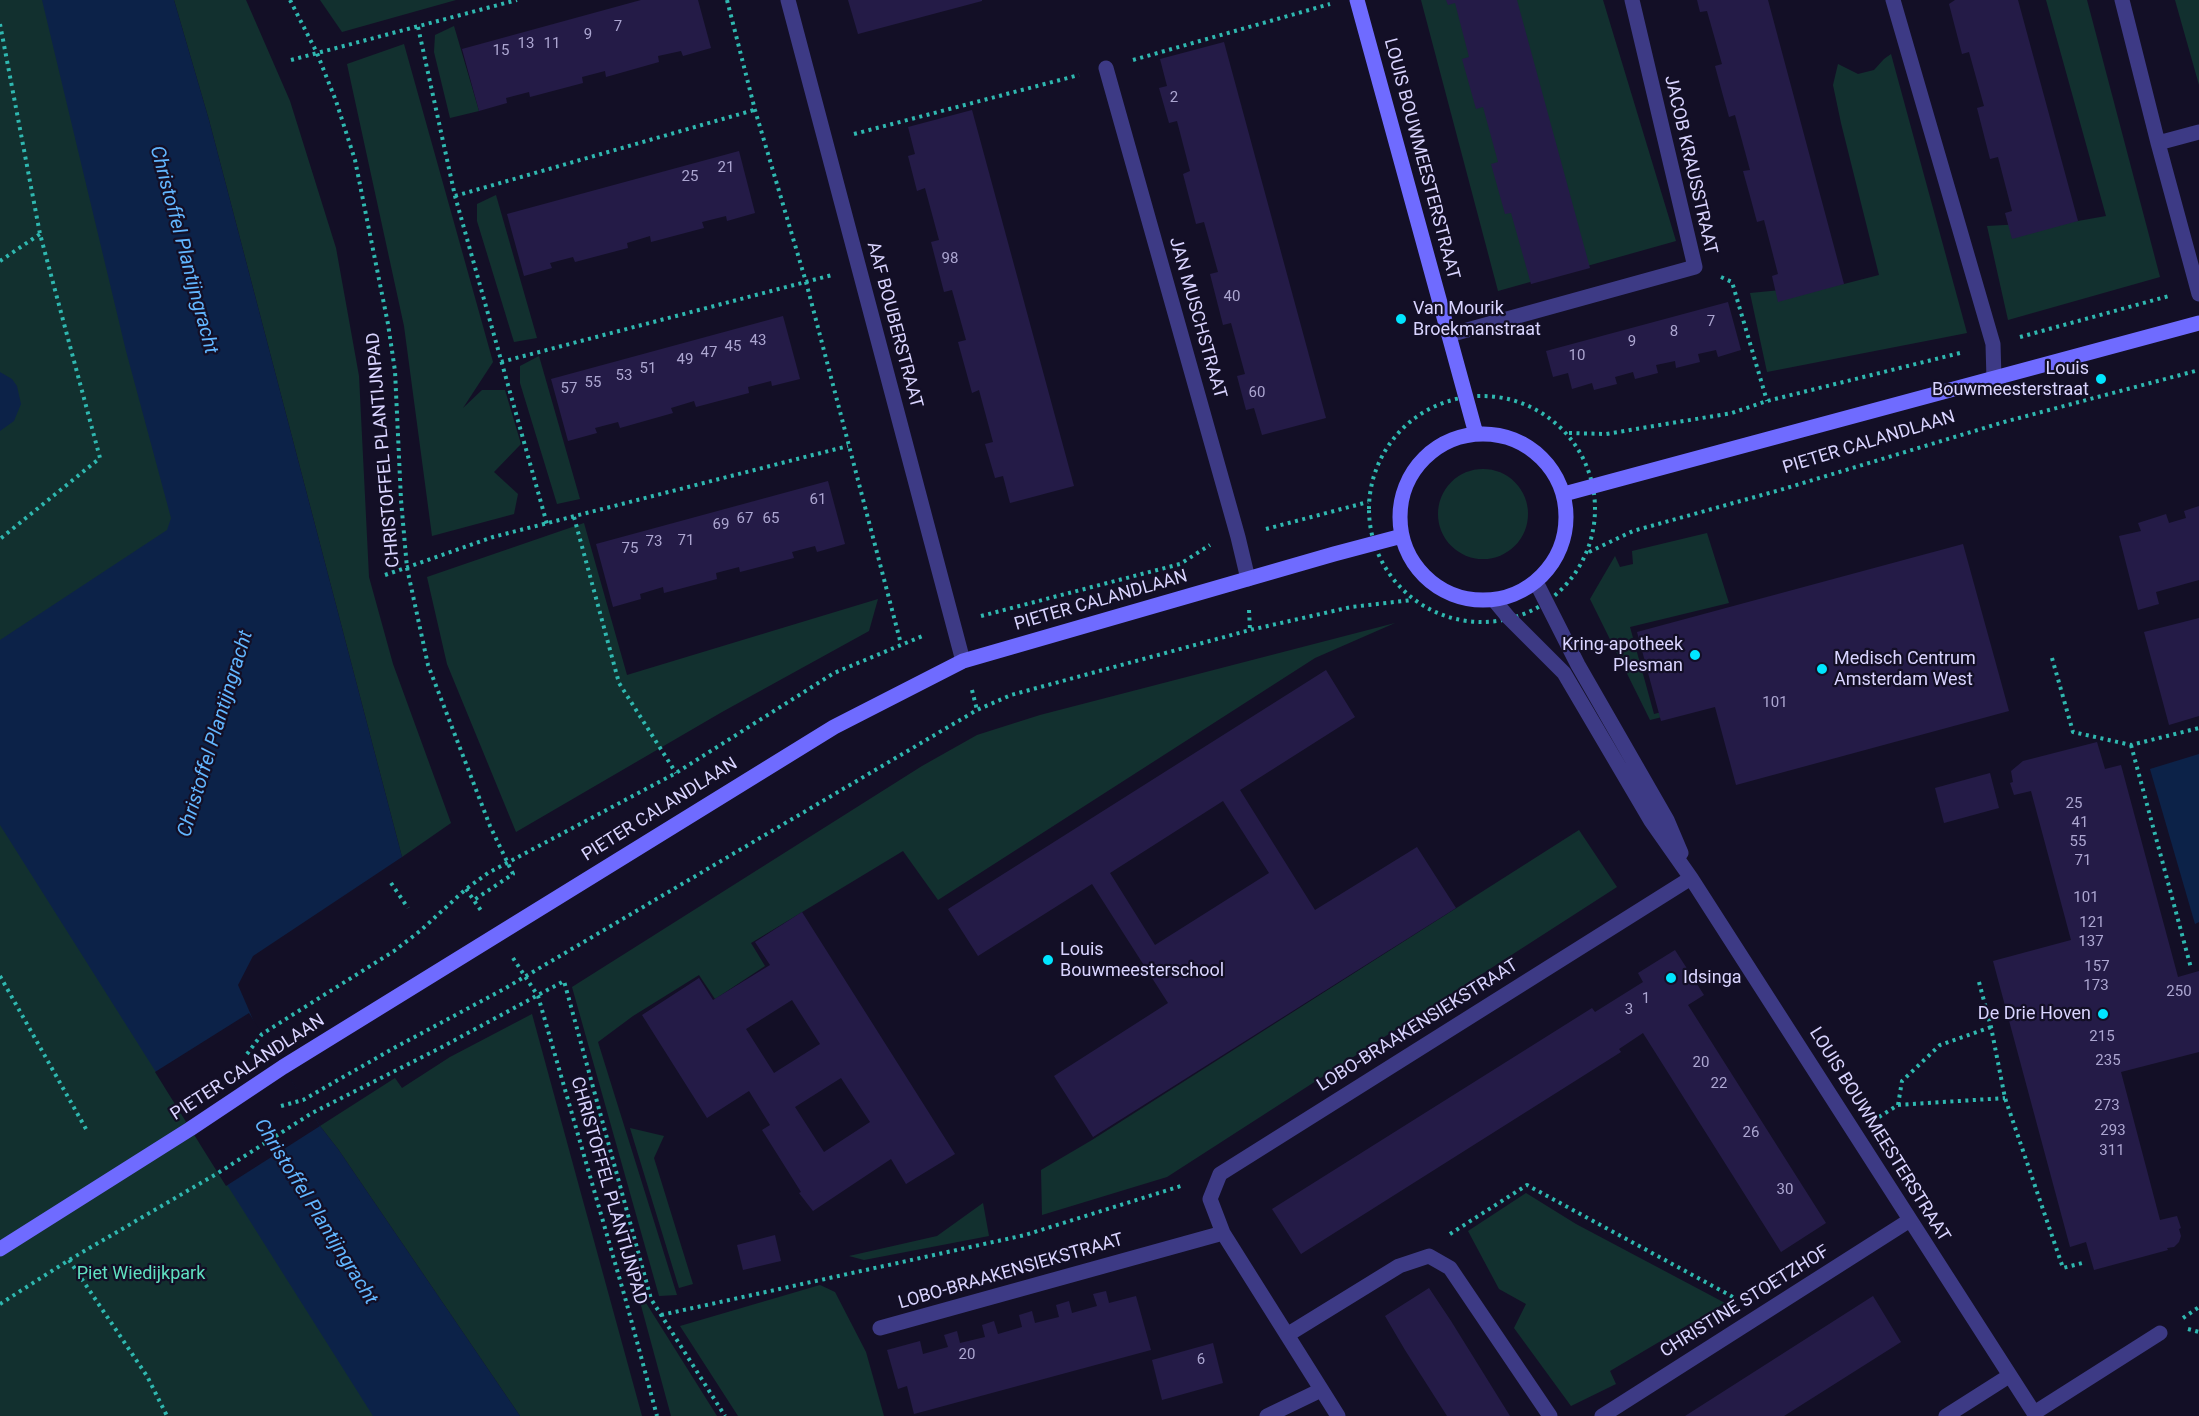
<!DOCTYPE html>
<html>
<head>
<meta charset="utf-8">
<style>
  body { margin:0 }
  canvas { display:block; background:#130f26 }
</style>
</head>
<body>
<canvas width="2199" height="1416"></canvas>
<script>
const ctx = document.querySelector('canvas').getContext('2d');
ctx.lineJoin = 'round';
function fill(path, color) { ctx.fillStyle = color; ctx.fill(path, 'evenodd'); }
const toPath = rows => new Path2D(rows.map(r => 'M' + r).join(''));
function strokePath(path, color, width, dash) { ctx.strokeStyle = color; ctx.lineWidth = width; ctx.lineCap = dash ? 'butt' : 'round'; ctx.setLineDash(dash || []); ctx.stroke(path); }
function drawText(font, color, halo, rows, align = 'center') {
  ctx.font = font + ' Roboto,sans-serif'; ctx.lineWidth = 4.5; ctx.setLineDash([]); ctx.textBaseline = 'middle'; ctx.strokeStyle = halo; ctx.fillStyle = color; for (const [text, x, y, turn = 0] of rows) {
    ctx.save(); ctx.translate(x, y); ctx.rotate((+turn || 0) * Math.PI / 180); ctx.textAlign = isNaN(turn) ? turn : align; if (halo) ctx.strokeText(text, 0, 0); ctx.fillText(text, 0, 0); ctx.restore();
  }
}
fill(toPath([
  [0,0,47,0,191,561,13,768,389,1416,0,1416],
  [174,0,246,0,290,101,336,248,359,376,369,577,393,664,451,823,402,857,209,120],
  [320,0,456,0,342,32],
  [1421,0,1603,0,1676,241,1498,291],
  [2046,0,2087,0,2160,277,2008,320,1987,226,2078,221,2106,216],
  [2175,0,2199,0,2199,85],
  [454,26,479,111,450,118,434,52,435,35],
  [404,44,493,362,463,408,482,390,505,390,521,444,494,472,518,494,514,514,432,536,404,326,347,64],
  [1891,54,1967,333,1767,372,1750,293,1844,284,1879,275,1841,123,1833,85,1838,64,1858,74,1874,70,1884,59],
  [496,195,537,338,514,342,477,221,477,204],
  [539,356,580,499,557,504,520,383,520,366],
  '1438 514a45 45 0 1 1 90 0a45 45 0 1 1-90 0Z',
  [584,523,627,675,878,599,869,631,722,712,516,832,447,664,427,577],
  [1707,533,1729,603,1630,627,1654,714,1709,700,1710,705,1650,720,1590,599,1615,556,1620,567,1633,564,1632,551],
  [1395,623,1315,658,938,900,903,851,751,943,765,966,715,999,699,975,633,1016,598,1042,677,1295,659,1296,572,987,922,766,977,735,1040,715],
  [1579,830,1617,887,1167,1177,1042,1215,1041,1170,1092,1140],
  [532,1014,577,1179,642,1416,520,1416,338,1149,320,1126,395,1078,402,1088,450,1057],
  [630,1128,664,1136,654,1158,693,1284,679,1288],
  [1526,1193,1576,1224,1725,1303,1610,1371,1616,1384,1571,1406,1514,1328,1526,1304,1499,1289,1468,1231],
  [983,1203,989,1236,864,1260,849,1256,937,1236],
  [820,1285,835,1292,866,1352,884,1416,738,1416,680,1326],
  [636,1287,717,1416,671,1416]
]), '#12302f');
fill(toPath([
  [42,0,174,0,209,120,402,857,253,956,238,985,254,1022,320,1126,338,1149,520,1416,373,1416,0,825,0,640,167,530,171,518,126,351],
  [0,372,12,379,17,386,21,404,14,421,0,431],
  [2199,754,2199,922,2195,924,2150,769]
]), '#0c2248');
fill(toPath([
  [249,1013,320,1126,226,1186,155,1072]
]), '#130f26');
fill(toPath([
  [641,0,698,0,711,48,683,56,681,51,658,56,659,62,606,77,605,71,582,77,583,83,530,97,529,92,506,98,507,103,479,111,462,49],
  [848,0,982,0,982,1,858,34],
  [1446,0,1517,0,1590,268,1531,284,1511,213,1505,214,1491,164,1498,162,1483,107,1476,109,1462,59,1469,57,1455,3,1448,5],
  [1697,0,1768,0,1844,284,1778,302,1772,276,1778,274,1764,220,1757,222,1750,196,1743,171,1750,170,1735,115,1729,117,1722,92,1715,66,1722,64,1707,11,1700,12],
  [1955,0,2018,0,2078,221,2012,239,2005,213,2012,211,1998,157,1990,159,1977,108,1984,106,1969,52,1962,54,1949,4],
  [1224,42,1326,418,1262,435,1254,408,1246,410,1237,376,1245,374,1231,323,1223,325,1210,274,1218,272,1204,222,1196,224,1183,174,1190,171,1177,121,1169,123,1159,88,1167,86,1160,59],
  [972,110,1074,486,1010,503,1003,476,995,478,985,444,993,442,979,390,972,393,958,342,966,340,952,290,944,292,931,242,939,240,925,188,917,191,908,156,915,154,908,127],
  [739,151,755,213,727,221,726,216,702,222,704,228,651,242,650,236,627,243,628,248,575,262,573,257,550,263,552,268,524,276,507,214],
  [1728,302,1741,350,1718,357,1716,350,1698,354,1700,362,1676,368,1675,361,1656,365,1658,373,1635,379,1633,372,1615,377,1617,384,1594,390,1592,383,1572,389,1568,373,1553,377,1546,351],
  [783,316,800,379,772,386,771,381,748,387,749,393,696,407,694,401,671,408,673,413,620,428,618,422,595,428,597,433,568,441,551,379],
  [828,481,845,544,817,552,815,546,792,552,794,558,740,572,739,567,716,573,717,579,664,593,663,587,640,594,641,599,613,607,596,544],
  [2199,506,2199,580,2156,592,2159,604,2138,610,2119,536,2141,531,2138,523,2160,516,2166,514,2169,523,2186,518,2184,511],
  [1963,544,2009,711,1736,785,1715,707,1661,721,1637,632],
  [2199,618,2199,716,2169,725,2144,632],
  [1326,670,1355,717,1240,790,1315,910,1417,847,1456,908,1093,1137,1054,1076,1168,1003,1092,884,978,956,948,909],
  [1223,801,1269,873,1155,945,1110,873],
  [2097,742,2105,769,2121,765,2178,977,2199,971,2199,1052,2121,1072,2160,1220,2177,1216,2181,1228,2179,1229,2181,1236,2179,1242,2174,1247,2167,1248,2168,1250,2094,1270,2086,1242,2070,1247,1993,961,2071,940,2031,791,2014,795,2010,783,2013,782,2011,771,2023,761],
  [1990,773,1999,808,1944,823,1935,788],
  [802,912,955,1154,906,1184,891,1159,813,1211,799,1193,801,1192,762,1130,770,1125,749,1091,707,1118,642,1015,699,978,713,1000,770,965,755,942],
  [792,1000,820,1044,774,1073,746,1029],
  [841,1078,870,1122,824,1152,795,1107],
  [1675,950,1704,995,1688,1005,1826,1223,1781,1252,1643,1033,1619,1049,1621,1052,1301,1254,1272,1209,1592,1008,1595,1012,1643,982,1638,973],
  [775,1235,781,1261,743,1270,737,1245],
  [1429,1288,1451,1321,1510,1416,1447,1416,1405,1350,1385,1316],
  [1106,1291,1109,1303,1136,1296,1151,1350,914,1414,907,1386,898,1389,887,1350,920,1341,923,1354,948,1347,944,1335,957,1331,960,1343,985,1337,982,1325,994,1321,998,1334,1022,1327,1019,1315,1032,1311,1035,1323,1059,1317,1056,1305,1069,1301,1072,1313,1097,1306,1093,1294],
  [1873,1296,1901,1342,1784,1416,1685,1416],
  [1213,1343,1223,1383,1162,1400,1152,1360]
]), '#241b47');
strokePath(toPath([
  [290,0,317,53,336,101,355,160,388,324,395,371,401,500,407,568,428,665,490,826,513,874,474,900],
  [727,0,755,110,806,282,901,644],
  [0,24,40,234,100,458,0,539],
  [418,27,455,196,547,524],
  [291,60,517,0],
  [1133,60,1330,4],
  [854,134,1079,75],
  [455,196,754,110],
  [0,261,40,234],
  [1721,277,1732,282,1767,401],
  [2020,337,2169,296],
  [501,362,832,275],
  '1369 509a113 113 0 1 1 226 0a113 113 0 1 1-226 0Z',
  [1569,433,1606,434,1732,413,1767,401,1964,352],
  [574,517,619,683,676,773],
  [1266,529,1368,502],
  [1589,552,1633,531,1780,490,2004,422,2199,370],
  [385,575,493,537,848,446],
  [1249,610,1250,630],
  [981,616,1180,564,1210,545],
  [2052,658,2073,732,2131,745,2199,728],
  [972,690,977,710],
  [2131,745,2191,968],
  [391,883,408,908],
  [466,889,482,912],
  [513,958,538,996,626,1301,657,1416],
  [0,976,86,1129],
  [1979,982,1991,1027,2005,1098,2063,1268,2086,1262],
  [247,1054,262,1034,394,951,420,931,466,889,488,873,676,773,834,673,925,635],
  [1898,1105,2005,1098],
  [281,1106,303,1100,394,1048,504,989,977,710,1011,695,1250,630,1351,607,1412,600],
  [1879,1117,1898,1105,1902,1081,1940,1045,1991,1027],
  [1450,1234,1527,1185,1733,1297],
  [69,1260,147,1376,167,1416],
  [0,1304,69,1260,218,1173,312,1113,442,1047,564,981,651,1299,725,1416],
  [661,1315,1025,1235,1184,1185],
  [2183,1318,2199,1307],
  [2188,1329,2199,1332]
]), '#2fb8b0', 4, [3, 4.5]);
strokePath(toPath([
  [788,0,963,661],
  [1893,0,1993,344,1994,379],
  [2122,0,2158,143,2199,294],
  [1106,68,1238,537,1248,579],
  [2158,143,2199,132],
  [1449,335,1695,267,1632,0],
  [1536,582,1578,665,1667,820,1681,853],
  [1494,600,1508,617,1564,673,1651,821,1691,878,2036,1416],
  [880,1328,1223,1233],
  [1287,1335,1399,1266,1429,1256,1450,1268,1550,1416],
  [2034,1413,2160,1333],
  [1267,1416,1321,1390],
  [1338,1416,1223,1233,1210,1199,1220,1174,1691,878],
  [1602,1416,1910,1220],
  [1946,1416,2009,1376]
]), '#3d3a85', 15);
strokePath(toPath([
  [1357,0,1476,434],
  '1400 517a83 83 0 1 1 166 0a83 83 0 1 1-166 0Z',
  [1564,494,2199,323],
  [0,1249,190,1129,283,1067,834,727,963,661,1334,554,1402,536]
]), '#6f6bff', 15);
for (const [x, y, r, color] of [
  [1401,319,6,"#00e5ff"],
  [2101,379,6,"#00e5ff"],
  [1695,655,6,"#00e5ff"],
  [1822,669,6,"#00e5ff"],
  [1048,960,6,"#00e5ff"],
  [1671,978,6,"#00e5ff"],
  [2103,1014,6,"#00e5ff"]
]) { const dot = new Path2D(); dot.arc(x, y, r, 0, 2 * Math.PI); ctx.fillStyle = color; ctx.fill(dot); strokePath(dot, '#130f26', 2); }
drawText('15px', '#aca6d1', null, [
  ["7",618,27],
  ["9",588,35],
  ["13",526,44],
  ["11",552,44],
  ["15",501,51],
  ["2",1174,98],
  ["21",726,168],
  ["25",690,177],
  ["98",950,259],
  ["40",1232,297],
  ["7",1711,322],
  ["8",1674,332],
  ["43",758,341],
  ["9",1632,342],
  ["45",733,347],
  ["47",709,353],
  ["10",1577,356],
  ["49",685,360],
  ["51",648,369],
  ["53",624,376],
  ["55",593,383],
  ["57",569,389],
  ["60",1257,393],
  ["61",818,500],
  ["67",745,519],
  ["65",771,519],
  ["69",721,525],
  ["71",686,541],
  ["73",654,542],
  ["75",630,549],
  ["101",1775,703],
  ["25",2074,804],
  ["41",2080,823],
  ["55",2078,842],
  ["71",2083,861],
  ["101",2086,898],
  ["121",2092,923],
  ["137",2091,942],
  ["157",2097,967],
  ["173",2096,986],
  ["250",2179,992],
  ["1",1646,999],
  ["3",1629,1010],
  ["215",2102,1037],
  ["235",2108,1061],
  ["20",1701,1063],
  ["22",1719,1084],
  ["273",2107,1106],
  ["293",2113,1131],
  ["26",1751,1133],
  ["311",2112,1151],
  ["30",1785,1190],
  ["20",967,1355],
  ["6",1201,1360]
]);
drawText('18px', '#d9d4ff', '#130f26', [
  ["LOUIS BOUWMEESTERSTRAAT",1421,159,75],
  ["JACOB KRAUSSTRAAT",1690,165,77],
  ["JAN MUSCHSTRAAT",1197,318,74],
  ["AAF BOUBERSTRAAT",894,325,75],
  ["PIETER CALANDLAAN",1869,443,-17],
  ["CHRISTOFFEL PLANTIJNPAD",384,450,-95],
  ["PIETER CALANDLAAN",1101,601,-16],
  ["PIETER CALANDLAAN",660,810,-32],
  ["LOBO-BRAAKENSIEKSTRAAT",1418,1026,-32],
  ["PIETER CALANDLAAN",248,1068,-33],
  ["LOUIS BOUWMEESTERSTRAAT",1879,1135,58],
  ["CHRISTOFFEL PLANTIJNPAD",608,1191,74],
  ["LOBO-BRAAKENSIEKSTRAAT",1011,1272,-16],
  ["CHRISTINE STOETZHOF",1745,1302,-32]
]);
drawText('18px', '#d9d4ff', '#130f26', [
  ["Van Mourik",1413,309],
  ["Broekmanstraat",1413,330],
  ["Louis",2089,369,"right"],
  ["Bouwmeesterstraat",2089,390,"right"],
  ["Kring-apotheek",1683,645,"right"],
  ["Plesman",1683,666,"right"],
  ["Medisch Centrum",1834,659],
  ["Amsterdam West",1834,680],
  ["Louis",1060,950],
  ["Bouwmeesterschool",1060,971],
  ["Idsinga",1683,978],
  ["De Drie Hoven",2091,1014,"right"]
], 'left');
drawText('18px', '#5fe0c0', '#130f26', [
  ["Piet Wiedijkpark",141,1274]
]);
drawText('italic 20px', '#62b6ff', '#130f26', [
  ["Christoffel Plantijngracht",183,250,75],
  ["Christoffel Plantijngracht",216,734,-73],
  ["Christoffel Plantijngracht",315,1212,58]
]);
</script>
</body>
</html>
